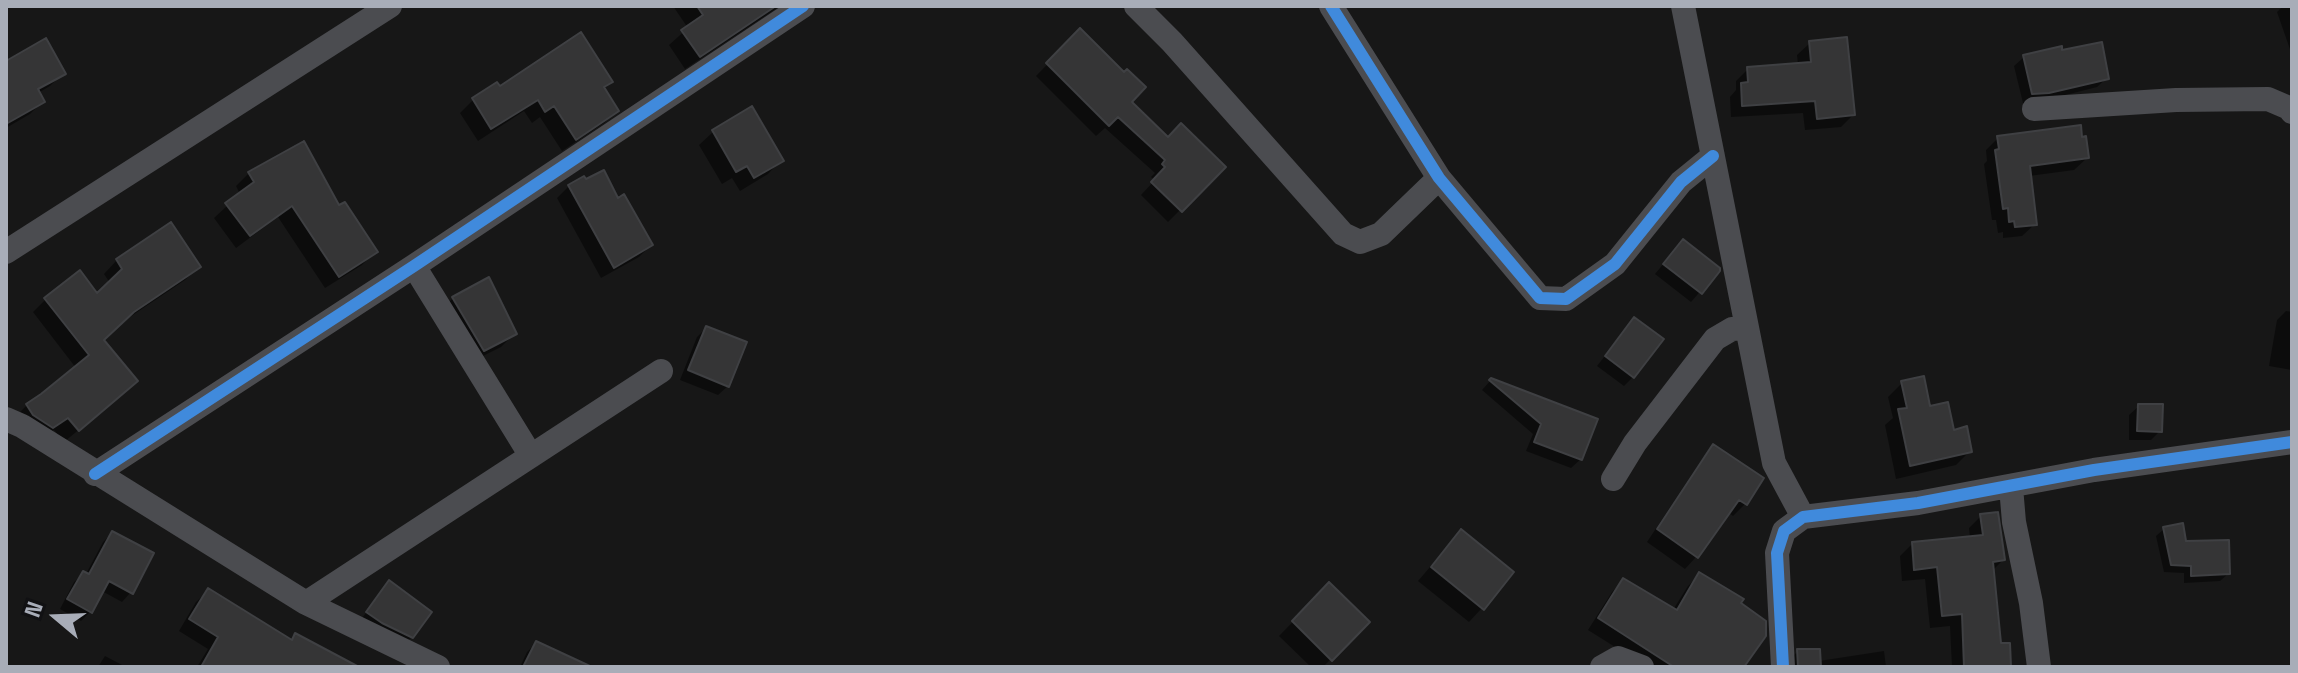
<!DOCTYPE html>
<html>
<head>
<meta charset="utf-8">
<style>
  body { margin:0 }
  #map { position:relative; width:2298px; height:673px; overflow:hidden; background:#171717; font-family:"Space Grotesk",sans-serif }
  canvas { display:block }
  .frame { position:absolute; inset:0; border:8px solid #a8adb8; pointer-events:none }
  .north { position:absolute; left:16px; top:577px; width:80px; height:80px; -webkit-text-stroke:6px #111113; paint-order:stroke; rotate:289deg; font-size:22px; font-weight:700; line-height:32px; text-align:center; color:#a8adb8 }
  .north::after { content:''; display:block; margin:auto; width:28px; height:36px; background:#a8adb8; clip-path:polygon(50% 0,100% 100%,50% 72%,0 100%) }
</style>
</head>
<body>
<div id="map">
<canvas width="2298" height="673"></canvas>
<div class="frame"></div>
<div class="north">N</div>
</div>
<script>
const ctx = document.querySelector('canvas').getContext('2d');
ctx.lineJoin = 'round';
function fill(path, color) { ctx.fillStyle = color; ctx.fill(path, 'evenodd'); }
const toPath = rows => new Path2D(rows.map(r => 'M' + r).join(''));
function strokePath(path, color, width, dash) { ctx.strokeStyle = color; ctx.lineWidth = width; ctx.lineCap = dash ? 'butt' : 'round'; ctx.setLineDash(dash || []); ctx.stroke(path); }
fill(toPath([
  [673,6,780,6,685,69,669,45,688,28],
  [2283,6,2292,6,2292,55,2277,12],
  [1080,31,1129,102,1167,140,1223,167,1168,222,1141,195,1155,180,1151,177,1155,173,1105,128,1096,136,1036,76],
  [1810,43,1853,115,1841,127,1805,130,1803,113,1731,117,1730,97,1736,90,1736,81,1748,69,1798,65,1797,55],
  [2061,52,2107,78,2097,87,2038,102,2023,103,2014,66,2024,57],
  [6,63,63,73,50,86,38,93,43,101,30,114,6,128],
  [610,81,603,89,617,110,604,123,562,151,540,117,532,123,524,111,478,141,460,113,473,100,499,89],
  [713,132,781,160,768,174,740,191,732,178,722,184,699,145],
  [1998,138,2080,139,2087,158,2074,170,2029,176,2035,224,2022,236,2003,238,2003,232,1998,233,1996,220,1992,220,1984,164,1987,161,1986,150],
  [249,173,339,208,375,251,362,265,325,288,278,217,236,248,214,218,240,194,236,186],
  [569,186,617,201,651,245,639,257,601,278,557,198],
  [1674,251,1718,271,1691,302,1655,274],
  [117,260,198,267,185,280,118,325,102,340,122,394,64,442,54,430,38,440,14,418,27,405,76,368,33,312,46,299,97,296,110,283,104,274],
  [488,280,515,333,501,347,469,363,439,312,453,298],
  [2286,311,2292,312,2292,370,2269,366,2277,320],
  [1634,319,1633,377,1624,386,1597,366],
  [706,328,728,386,718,395,680,380,697,337],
  [1491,380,1595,420,1581,459,1571,468,1526,451,1533,434,1482,390],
  [1902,383,1970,451,1956,465,1896,479,1885,425,1893,418,1888,397],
  [2139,406,2160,431,2151,440,2129,440,2129,415],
  [1713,447,1761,478,1745,504,1733,516,1728,512,1696,557,1685,569,1647,542,1702,459],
  [1981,516,2003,560,1992,571,1999,645,2009,667,1952,667,1950,626,1930,628,1925,579,1902,581,1900,556,1912,544,1970,538,1969,528],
  [2164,529,2185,543,2228,574,2220,581,2184,583,2184,573,2164,572,2156,536],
  [1461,531,1482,608,1469,622,1418,581],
  [112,533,131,592,122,602,102,591,90,612,81,621,60,609,74,582,84,573,86,574,103,542],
  [1699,575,1738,603,1744,664,1748,667,1647,667,1588,630,1612,592,1623,580,1673,610,1688,586],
  [389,583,412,637,402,646,359,622],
  [1329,585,1367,622,1323,667,1311,667,1279,636],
  [208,591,290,641,296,635,343,667,197,667,208,649,179,631,196,602],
  [536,643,574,661,594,667,520,667,527,652],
  [1798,651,1819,661,1884,651,1886,667,1789,667,1789,660],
  [105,656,124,666,124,667,98,667]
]), '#0007');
const building = toPath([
  [697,6,776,6,700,57,681,30,703,15,697,6],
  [1080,28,1124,72,1127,69,1146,87,1132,102,1168,137,1181,123,1226,167,1182,212,1151,182,1165,167,1162,164,1165,160,1118,117,1109,126,1046,63,1080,28],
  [581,32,613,82,604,87,619,111,576,140,554,106,545,112,538,100,491,129,472,98,497,82,500,86,581,32],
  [1847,37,1855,115,1817,119,1815,101,1742,106,1741,83,1748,82,1747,67,1811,62,1809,41,1847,37],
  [46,38,66,74,38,89,45,102,6,124,6,61,46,38],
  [2102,42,2109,79,2049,93,2032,94,2023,55,2062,46,2062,50,2102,42],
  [752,106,784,161,754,178,747,166,736,172,712,130,752,106],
  [2081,125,2082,137,2086,136,2089,158,2030,166,2037,225,2015,227,2014,221,2009,222,2008,208,2003,209,1995,150,1999,149,1997,136,2081,125],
  [304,141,339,205,345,202,378,252,339,277,292,206,250,236,225,203,254,182,248,172,304,141],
  [604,170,618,198,624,194,653,245,614,268,568,185,584,176,586,179,604,170],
  [171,222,201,267,134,312,104,340,138,381,79,431,68,418,53,428,33,415,26,404,41,394,89,355,44,298,80,270,97,293,122,269,116,259,171,222],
  [1683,239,1720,268,1720,271,1702,294,1663,264,1683,239],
  [489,277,517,334,484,351,452,297,489,277],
  [1634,317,1664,339,1634,378,1605,356,1634,317],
  [706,326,747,342,729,387,688,370,706,326],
  [1924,376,1930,406,1948,402,1954,430,1967,426,1972,452,1910,466,1898,409,1907,408,1901,381,1924,376],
  [1491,378,1598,419,1582,460,1534,442,1541,424,1489,380,1491,378],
  [2138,404,2163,404,2162,432,2137,431,2138,404],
  [1713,444,1764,478,1747,505,1739,500,1698,558,1657,529,1713,444],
  [1998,512,2005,560,1993,562,2001,643,2010,643,2011,667,1964,667,1962,614,1942,616,1937,567,1914,570,1912,542,1983,535,1980,514,1998,512],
  [2183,523,2186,541,2229,540,2230,574,2191,576,2191,566,2171,565,2163,527,2183,523],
  [1461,529,1514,572,1484,610,1431,567,1461,529],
  [112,531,154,553,133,594,109,581,92,613,67,599,83,571,89,574,112,531],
  [1699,572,1744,599,1741,603,1766,621,1766,636,1744,667,1674,667,1598,618,1623,578,1677,610,1699,572],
  [389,580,432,612,413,638,382,623,366,612,389,580],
  [1329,582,1370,622,1332,661,1292,621,1329,582],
  [208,588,292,640,295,633,359,667,201,667,218,637,189,619,208,588],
  [536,641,592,667,523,667,536,641],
  [1797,649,1820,649,1821,667,1798,667,1797,649]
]);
fill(building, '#353536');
strokePath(building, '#3f4043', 2);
strokePath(toPath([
  [1136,6,1172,42,1343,234,1360,242,1381,234,1439,178],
  [1331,6,1439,178,1540,298,1566,299,1615,264,1681,182,1713,156],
  [1683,6,1774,463,1803,517],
  [2034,109,2176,100,2268,99,2289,108,2292,112],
  [6,252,390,6],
  [414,266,531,456],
  [6,419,22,426,306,603,438,667],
  [95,474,414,266,803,6],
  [1613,479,1635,443,1715,339,1732,329,1747,328],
  [2011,487,2014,522,2031,603,2039,667],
  [306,603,661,371],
  [1602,667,1618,658,1642,667],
  [1783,667,1777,553,1784,531,1803,517,1918,503,2094,470,2292,442]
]), '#4b4c50', 24);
strokePath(toPath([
  [1331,6,1439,178,1540,298,1566,299,1615,264,1681,182,1713,156],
  [95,474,414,266,803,6],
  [1783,667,1777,553,1784,531,1803,517,1918,503,2094,470,2292,442]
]), '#408adc', 12);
</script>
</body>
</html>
